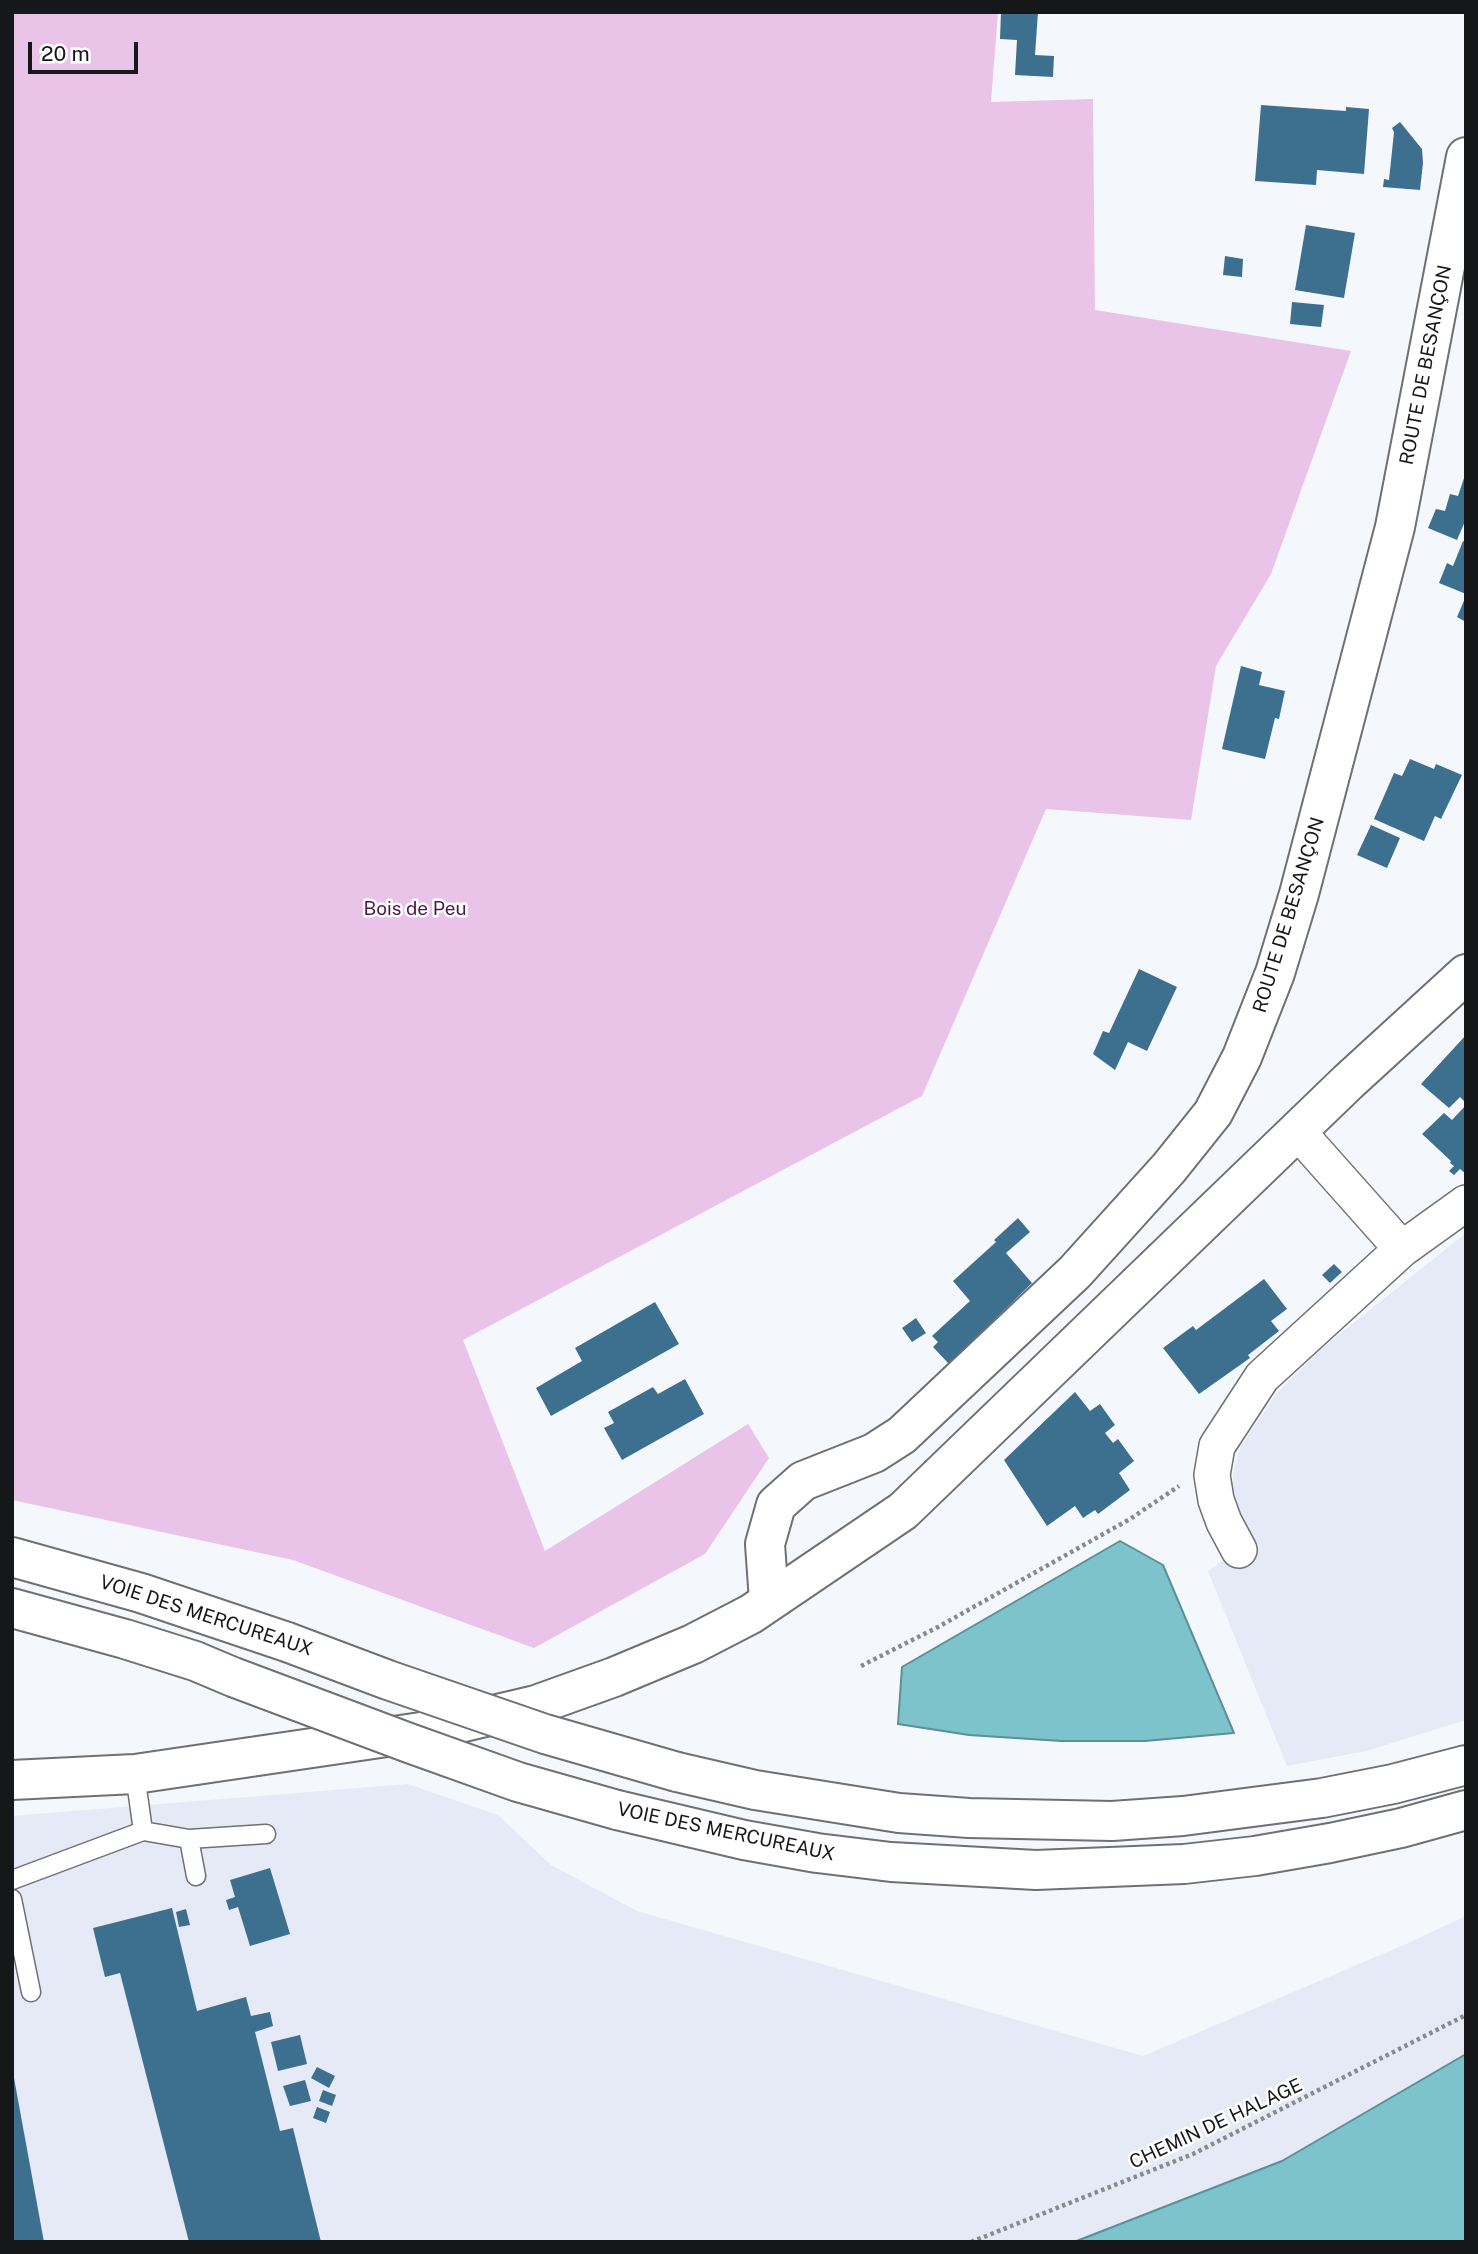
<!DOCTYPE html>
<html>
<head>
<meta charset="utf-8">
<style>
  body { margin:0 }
  #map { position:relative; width:1478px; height:2254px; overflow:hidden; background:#f4f7fc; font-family:"Public Sans",sans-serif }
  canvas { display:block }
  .frame { position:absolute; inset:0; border:14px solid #161719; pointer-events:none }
  .scale { position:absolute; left:28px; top:42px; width:110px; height:32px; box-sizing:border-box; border:4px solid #161719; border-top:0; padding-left:9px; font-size:21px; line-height:24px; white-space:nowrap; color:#161719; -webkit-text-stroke:5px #fff; paint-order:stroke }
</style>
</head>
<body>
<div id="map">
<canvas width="1478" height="2254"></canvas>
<div class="frame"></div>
<div class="scale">20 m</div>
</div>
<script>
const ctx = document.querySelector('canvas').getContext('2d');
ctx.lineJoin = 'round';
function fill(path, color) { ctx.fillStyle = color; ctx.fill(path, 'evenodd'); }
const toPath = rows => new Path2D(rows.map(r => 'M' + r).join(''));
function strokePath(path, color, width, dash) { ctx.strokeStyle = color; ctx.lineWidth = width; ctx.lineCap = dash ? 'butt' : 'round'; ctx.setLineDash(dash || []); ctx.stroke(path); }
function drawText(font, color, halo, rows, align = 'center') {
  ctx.font = font + ' "Public Sans",sans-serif'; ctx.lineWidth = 5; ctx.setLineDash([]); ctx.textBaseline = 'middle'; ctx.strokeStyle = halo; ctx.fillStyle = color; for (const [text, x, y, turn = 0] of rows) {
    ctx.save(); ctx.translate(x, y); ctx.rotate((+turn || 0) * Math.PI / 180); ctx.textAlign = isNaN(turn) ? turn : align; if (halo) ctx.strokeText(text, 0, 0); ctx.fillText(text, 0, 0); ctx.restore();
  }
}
fill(toPath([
  [1466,1233,1466,1720,1366,1751,1287,1766,1208,1571,1253,1539,1232,1498,1234,1469,1241,1446,1276,1394,1321,1349],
  [408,1784,498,1815,551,1865,637,1911,1143,2056,1406,1944,1466,1916,1466,2054,1282,2161,1074,2242,12,2242,12,1816]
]), '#e5eaf6');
fill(toPath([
  [12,12,998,12,991,102,1093,99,1095,310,1351,351,1271,574,1216,666,1191,820,1046,809,922,1096,463,1340,545,1551,748,1424,769,1458,705,1554,534,1648,293,1560,12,1500]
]), '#e9c4e8');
const water = toPath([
  [1120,1541,1163,1565,1234,1733,1145,1741,1061,1741,969,1735,898,1724,902,1667,1120,1541],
  [1466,2054,1466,2242,1074,2242,1282,2161,1466,2054]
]);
fill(water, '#7cc3cc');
strokePath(water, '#5d8f96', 2);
fill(toPath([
  [1001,12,1038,12,1035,55,1054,56,1053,77,1015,75,1017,40,1000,39],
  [1261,105,1346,111,1346,107,1369,109,1364,174,1317,170,1316,185,1255,181],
  [1400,122,1422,149,1423,163,1420,190,1383,187,1384,179,1389,180,1394,132,1392,128],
  [1306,225,1355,233,1344,298,1295,290],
  [1225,256,1243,259,1242,277,1223,275],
  [1292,302,1324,305,1321,327,1290,324],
  [1466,472,1466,519,1457,540,1428,528,1436,509,1445,511,1450,494,1458,496],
  [1463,541,1466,542,1466,594,1439,583,1447,563,1453,566],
  [1466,596,1466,622,1457,617],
  [1241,666,1262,672,1259,685,1285,691,1279,719,1275,718,1265,759,1222,749],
  [1410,759,1434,769,1436,764,1462,775,1441,819,1435,816,1424,841,1374,819,1394,773,1402,776],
  [1371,825,1400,838,1387,868,1357,855],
  [1139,969,1177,987,1147,1051,1128,1042,1115,1070,1093,1054,1103,1031,1109,1033],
  [1466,1035,1466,1103,1460,1097,1449,1108,1421,1084],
  [1466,1105,1466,1174,1460,1169,1454,1175,1449,1171,1454,1166,1450,1163,1451,1161,1422,1134,1444,1113,1452,1120],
  [1018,1218,1030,1232,1006,1253,1032,1283,949,1364,933,1347,938,1342,932,1336,970,1301,953,1281,996,1242,994,1240],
  [1334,1264,1342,1272,1330,1283,1322,1275],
  [1264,1279,1287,1309,1271,1321,1279,1331,1248,1355,1250,1358,1199,1394,1163,1348,1193,1326,1196,1330],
  [655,1302,679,1344,551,1416,536,1388,582,1361,575,1348],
  [916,1318,926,1333,912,1342,902,1328],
  [685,1379,704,1414,622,1460,604,1428,614,1423,608,1412,653,1387,658,1394],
  [1075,1392,1090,1411,1100,1404,1115,1425,1105,1433,1113,1443,1118,1439,1134,1461,1119,1473,1130,1490,1098,1514,1095,1510,1083,1518,1075,1506,1047,1526,1004,1460],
  [270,1868,290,1934,250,1946,238,1907,229,1910,226,1900,235,1897,230,1880],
  [172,1908,197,2011,246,1997,251,2016,270,2012,273,2026,255,2032,280,2131,293,2128,321,2242,189,2242,120,1973,105,1977,93,1928],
  [186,1909,190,1925,179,1927,176,1912],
  [300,2035,307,2064,278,2071,271,2042],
  [317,2067,335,2076,329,2088,311,2078],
  [12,2078,14,2078,44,2242,12,2242],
  [305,2080,311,2101,290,2106,283,2086],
  [323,2090,336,2095,332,2106,319,2101],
  [317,2107,330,2112,326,2123,313,2118]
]), '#3d708e');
const service = toPath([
  [135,1774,143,1831],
  [189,1839,196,1876],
  [12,1880,143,1831,189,1839,266,1834],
  [12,1899,31,1992]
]);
const minor = toPath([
  [1298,1132,1402,1249,1466,1203],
  [1239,1550,1224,1522,1216,1500,1212,1475,1217,1446,1262,1377,1402,1249]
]);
const tertiary = toPath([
  [769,1601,765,1544,776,1505,803,1481,874,1453,902,1435,1075,1272,1169,1168,1213,1113,1242,1057,1275,973,1299,894,1395,527,1466,157]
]);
const secondary = toPath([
  [12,1780,135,1774,421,1732,536,1705,614,1677,693,1644,751,1614,903,1511,1348,1082,1466,974]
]);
const trunk = toPath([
  [12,1557,141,1593,287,1642],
  [12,1608,125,1639,195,1661,233,1677],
  [677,1772,755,1790,899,1813,969,1818,1112,1821,1183,1816,1322,1798,1393,1784,1466,1765],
  [617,1810,744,1840,817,1853,891,1862,1036,1870,1184,1864,1255,1856,1330,1843,1401,1828,1466,1810]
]);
strokePath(service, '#6e7074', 21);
strokePath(minor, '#6e7074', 38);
strokePath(tertiary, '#6e7074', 42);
strokePath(secondary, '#6e7074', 42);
strokePath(trunk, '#6e7074', 42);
strokePath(toPath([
  [861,1666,938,1627,1130,1519,1179,1486],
  [971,2242,1193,2154,1466,2015]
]), '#888a8d', 4.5, [3.5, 3.5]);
strokePath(service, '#fff', 18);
strokePath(minor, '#fff', 35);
strokePath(tertiary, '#fff', 38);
strokePath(secondary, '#fff', 38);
strokePath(trunk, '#fff', 38);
const trunkBridge = toPath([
  [287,1642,388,1680,545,1734,677,1772],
  [233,1677,409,1743,518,1782,617,1810]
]);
strokePath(trunkBridge, '#6e7074', 42, []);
strokePath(trunkBridge, '#fff', 38);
drawText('19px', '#161719', '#fff', [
  ["ROUTE DE BESANÇON",1426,365,-79],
  ["ROUTE DE BESANÇON",1289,915,-73],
  ["VOIE DES MERCUREAUX",206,1616,18],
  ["VOIE DES MERCUREAUX",726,1832,12],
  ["CHEMIN DE HALAGE",1216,2124,-25]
]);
drawText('19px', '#4a194b', '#fff', [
  ["Bois de Peu",415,909]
]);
</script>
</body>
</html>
